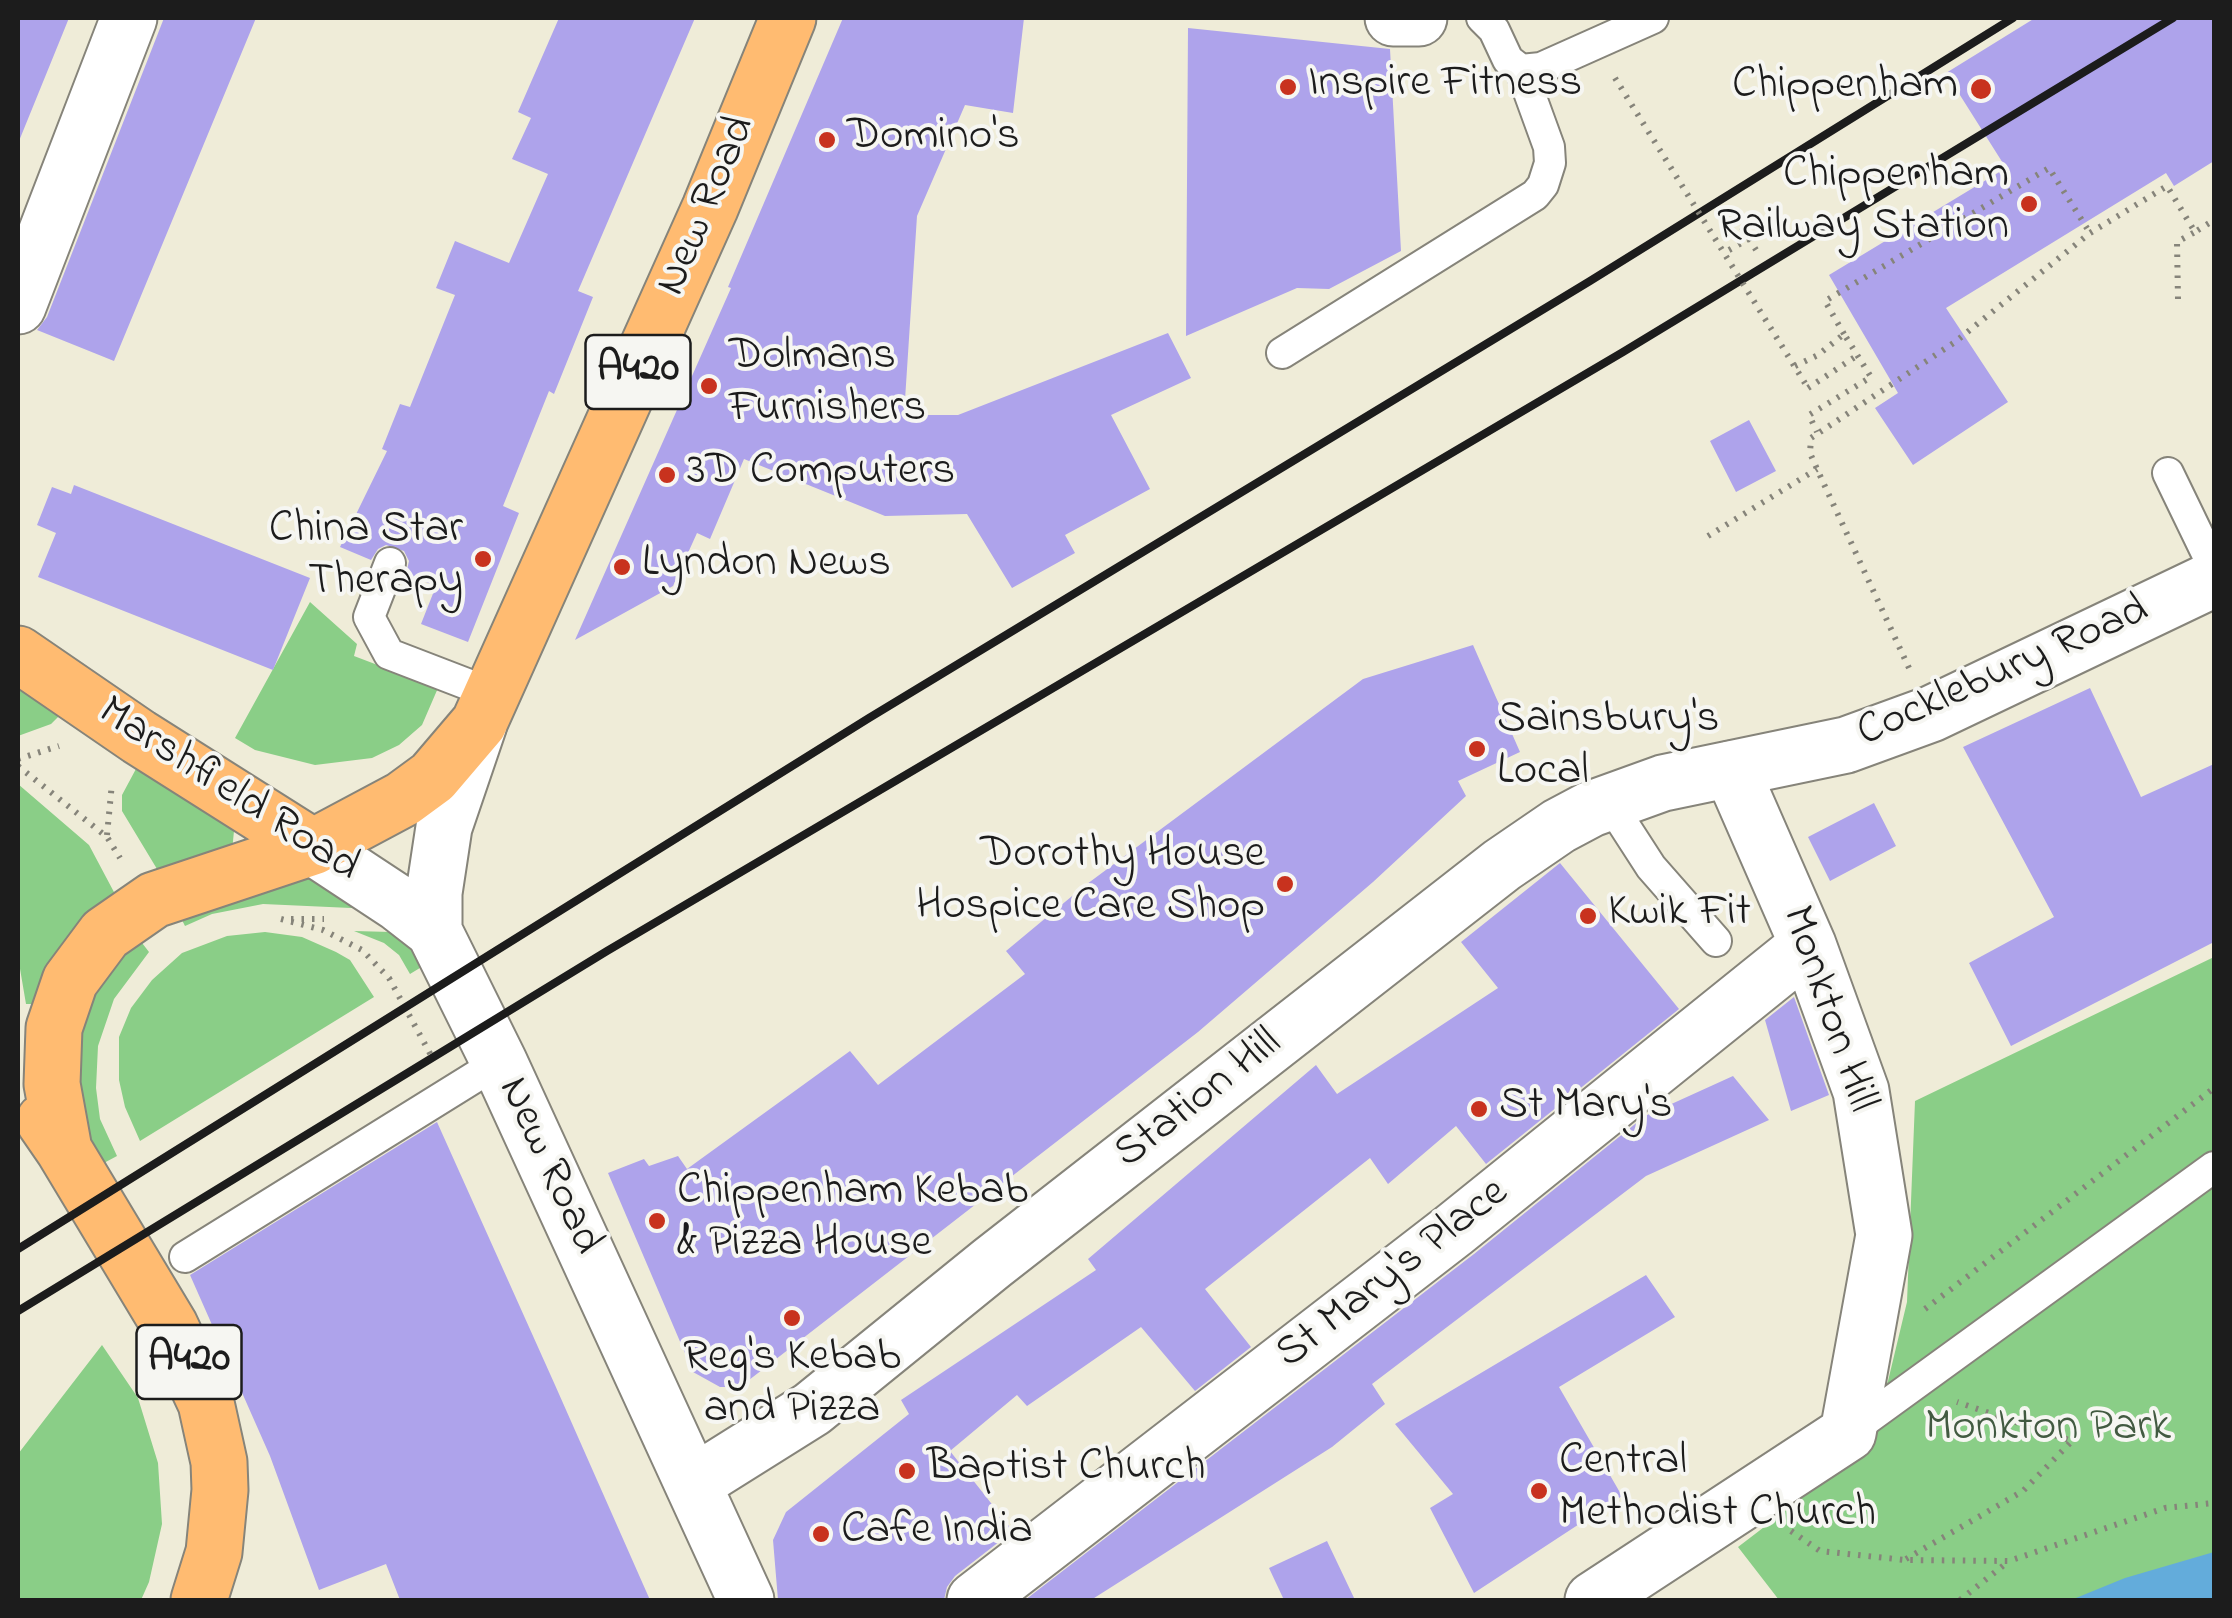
<!DOCTYPE html>
<html>
<head>
<meta charset="utf-8">
<style>
  body { margin:0 }
  #map { position:relative; width:2232px; height:1618px; overflow:hidden; background:#efecd8; font-family:"Indie Flower",sans-serif }
  canvas { display:block }
  .frame { position:absolute; inset:0; border:20px solid #1c1c1c; pointer-events:none }
</style>
</head>
<body>
<div id="map">
<canvas width="2232" height="1618"></canvas>
<div class="frame"></div>
</div>
<script>
const ctx = document.querySelector('canvas').getContext('2d');
ctx.lineJoin = 'round';
function fill(path, color) { ctx.fillStyle = color; ctx.fill(path, 'evenodd'); }
const toPath = rows => new Path2D(rows.map(r => 'M' + r).join(''));
function strokePath(path, color, width, dash) { ctx.strokeStyle = color; ctx.lineWidth = width; ctx.lineCap = dash ? 'butt' : 'round'; ctx.setLineDash(dash || []); ctx.stroke(path); }
function drawText(font, color, halo, rows, align = 'center') {
  ctx.font = font + ' "Indie Flower",sans-serif'; ctx.lineWidth = 8; ctx.setLineDash([]); ctx.textBaseline = 'middle'; ctx.strokeStyle = halo; ctx.fillStyle = color; for (const [text, x, y, turn = 0] of rows) {
    ctx.save(); ctx.translate(x, y); ctx.rotate((+turn || 0) * Math.PI / 180); ctx.textAlign = isNaN(turn) ? turn : align; if (halo) ctx.strokeText(text, 0, 0); ctx.fillText(text, 0, 0); ctx.restore();
  }
}
fill(toPath([
  [310,602,357,644,354,656,438,688,422,725,399,745,372,758,315,765,255,750,235,738],
  [18,683,61,714,51,724,18,736],
  [137,767,235,821,232,851,157,869,122,811,122,795],
  [18,784,89,845,115,894,37,1004,26,1004,18,957],
  [300,877,314,878,373,909,263,904,212,914,185,926,180,916],
  [354,931,391,932,409,940,428,963,410,974,399,955,384,943],
  [265,932,302,937,336,952,350,960,374,997,140,1141,125,1107,119,1080,119,1037,131,1008,152,980,182,953,227,936],
  [139,939,149,952,114,999,98,1046,96,1088,100,1119,117,1156,102,1164,86,1126,72,1040,107,970],
  [2214,957,2214,1587,2148,1600,1779,1600,1738,1547,1810,1492,1857,1444,1888,1381,1907,1302,1915,1101],
  [102,1345,138,1398,158,1463,162,1524,149,1582,141,1600,18,1600,18,1454]
]), '#8ace87');
fill(toPath([
  [2214,1552,2214,1600,2071,1600,2125,1578]
]), '#63acdb');
fill(toPath([
  [18,18,69,18,19,141,18,141],
  [164,18,256,18,114,361,37,330,47,317],
  [559,18,695,18,578,291,593,297,554,394,549,391,503,506,519,513,468,642,421,624,436,586,406,574,409,561,404,551,386,545,378,549,371,560,340,547,387,451,382,449,400,404,410,407,455,295,436,288,455,241,509,263,548,174,512,159,531,118,518,112],
  [843,18,1024,18,1013,113,965,105,917,216,904,415,958,415,1168,333,1191,378,1111,415,1150,489,1065,535,1075,553,1012,588,967,514,885,516,744,459,710,539,697,533,673,586,575,640,731,288,728,287],
  [2035,18,2214,18,2214,161,2174,186,2166,173,1946,308,2008,402,1913,465,1875,408,1898,393,1829,275,2006,168,1946,73],
  [1188,28,1390,49,1401,251,1329,289,1297,288,1186,336],
  [1749,420,1776,471,1736,492,1710,441],
  [74,485,310,578,273,670,38,577,56,533,37,525,52,487,71,494],
  [1473,645,1520,752,1458,781,1466,796,1373,882,1198,1032,740,1387,720,1387,693,1372,608,1173,644,1159,649,1166,678,1156,687,1169,850,1051,878,1085,1025,974,1006,951,1083,887,1363,679],
  [2090,688,2141,797,2214,764,2214,942,2011,1046,1969,963,2054,917,1963,747],
  [1874,803,1896,846,1830,881,1808,837],
  [1560,863,1679,1009,1486,1164,1456,1126,1388,1184,1370,1158,1205,1289,1251,1347,1195,1391,1141,1327,1027,1406,1017,1395,950,1451,1013,1531,955,1576,947,1587,944,1600,778,1600,773,1540,786,1512,909,1414,901,1400,1096,1270,1088,1259,1316,1065,1337,1094,1498,988,1461,942],
  [1794,997,1829,1095,1791,1111,1765,1020],
  [1733,1076,1769,1120,1646,1176,1372,1384,1385,1404,1332,1447,1091,1600,1025,1600,1474,1254,1645,1116],
  [437,1122,555,1385,650,1600,400,1600,386,1564,319,1590,270,1456,190,1275],
  [1646,1275,1675,1317,1559,1387,1622,1496,1474,1593,1430,1508,1453,1494,1395,1424],
  [1327,1541,1355,1600,1284,1600,1269,1568]
]), '#aea3eb');
const service = toPath([
  [1482,18,1494,30,1508,60,1521,70,1541,68,1653,18],
  [1282,353,1535,195,1543,185,1550,163,1549,147,1521,70],
  [2168,473,2214,568],
  [390,563,369,617,389,654,493,694],
  [1609,802,1651,867,1716,941],
  [185,1257,499,1062],
  [1849,1432,2214,1167]
]);
const minor = toPath([
  [1393,18,1419,18],
  [18,306,129,18],
  [975,1600,1454,1230,1808,945],
  [1593,1600,1848,1433,1884,1235,1861,1091,1808,945,1731,769]
]);
const tertiary = toPath([
  [479,724,444,827,434,893,434,931,499,1062,746,1600],
  [313,847,398,903,434,931],
  [694,1483,812,1409,992,1263,1502,865,1559,826,1591,809,1663,783,1846,745,1931,714,2214,579]
]);
const primary = toPath([
  [18,654,139,737,313,847],
  [44,1121,64,1150,170,1326,206,1403,219,1462,220,1490,214,1552,199,1600],
  [64,1150,52,1084,54,1028,70,981,105,934,154,900,313,847,403,799,433,777,479,723,710,208,788,18]
]);
strokePath(service, '#86847a', 34);
strokePath(minor, '#86847a', 59);
strokePath(tertiary, '#86847a', 59);
strokePath(primary, '#86847a', 59);
strokePath(toPath([
  [1730,210,1749,238],
  [1749,239,1760,256],
  [1729,250,1749,239],
  [2178,299,2177,242,2195,232],
  [1844,334,1825,301,2049,168,2090,233],
  [1795,366,1818,355,1844,334,1871,377,1809,415,1817,432],
  [1808,388,1858,355],
  [1708,536,1817,469],
  [1909,668,1817,469,1810,453,1811,438,1955,342,2090,233,2167,186,2195,232,2214,220],
  [18,759,59,746],
  [18,766,107,837,120,858],
  [107,835,112,783],
  [281,919,323,930,362,950,389,978,433,1059],
  [291,919,324,919],
  [1925,1309,2214,1088],
  [1791,1531,1820,1551,1905,1560,2009,1561,2165,1508,2214,1503],
  [1906,1559,2023,1491,2072,1441,1957,1402],
  [1960,1600,2009,1561]
]), '#86847a', 6, [2.5, 8]);
strokePath(service, '#fff', 30);
strokePath(minor, '#fff', 55);
strokePath(tertiary, '#fff', 55);
strokePath(primary, '#ffbb71', 55);
strokePath(toPath([
  [18,1249,869,718,1590,281,2013,18],
  [18,1311,607,951,1623,352,2173,18]
]), '#1c1c1c', 8);
strokePath(toPath([
  [1615,78,1808,388]
]), '#86847a', 6, [2.5, 8]);
for (const [x, y, r, color] of [
  [1288,87,10,"#c8321e"],
  [1981,89,12,"#c8321e"],
  [827,140,10,"#c8321e"],
  [2029,204,10,"#c8321e"],
  [709,386,10,"#c8321e"],
  [667,475,10,"#c8321e"],
  [483,559,10,"#c8321e"],
  [622,567,10,"#c8321e"],
  [1477,749,10,"#c8321e"],
  [1285,884,10,"#c8321e"],
  [1588,916,10,"#c8321e"],
  [1479,1109,10,"#c8321e"],
  [657,1221,10,"#c8321e"],
  [792,1318,10,"#c8321e"],
  [907,1471,10,"#c8321e"],
  [1539,1491,10,"#c8321e"],
  [821,1534,10,"#c8321e"]
]) { const dot = new Path2D(); dot.arc(x, y, r, 0, 2 * Math.PI); ctx.fillStyle = color; ctx.fill(dot); strokePath(dot, '#f6f6f2', 4); }
for (const [x, y, w] of [
  [638,372,105],
  [189,1362,105]
]) { const box = new Path2D(); box.roundRect(x - w / 2, y - 37, w, 74, 8); ctx.fillStyle = '#f6f6f2'; ctx.fill(box); strokePath(box, '#1c1c1c', 2.5); }
drawText('bold 42px', '#1c1c1c', null, [
  ["A420",638,372],
  ["A420",189,1362]
]);
drawText('45px', '#1c1c1c', '#f6f6f2', [
  ["Inspire Fitness",1308,87],
  ["Chippenham",1958,89,"right"],
  ["Domino's",847,140],
  ["Chippenham",2009,178,"right"],
  ["Railway Station",2009,230,"right"],
  ["Dolmans",729,360],
  ["Furnishers",729,412],
  ["3D Computers",687,475],
  ["China Star",463,533,"right"],
  ["Therapy",463,585,"right"],
  ["Lyndon News",642,567],
  ["Sainsbury's",1497,723],
  ["Local",1497,775],
  ["Dorothy House",1265,858,"right"],
  ["Hospice Care Shop",1265,910,"right"],
  ["Kwik Fit",1608,916],
  ["St Mary's",1499,1109],
  ["Chippenham Kebab",677,1195],
  ["& Pizza House",677,1247],
  ["Reg's Kebab",792,1361,"center"],
  ["and Pizza",792,1413,"center"],
  ["Central",1559,1465],
  ["Methodist Church",1559,1517],
  ["Baptist Church",927,1471],
  ["Cafe India",841,1534]
], 'left');
drawText('45px', '#1c1c1c', '#f6f6f2', [
  ["New Road",709,207,-67],
  ["Cocklebury Road",2004,674,-24],
  ["Marshfield Road",227,792,33],
  ["Monkton Hill",1826,1010,71],
  ["Station Hill",1200,1101,-38],
  ["New Road",547,1167,65],
  ["St Mary's Place",1394,1276,-38]
]);
drawText('45px', '#425a41', '#f6f6f2', [
  ["Monkton Park",2048,1431]
]);
</script>
</body>
</html>
